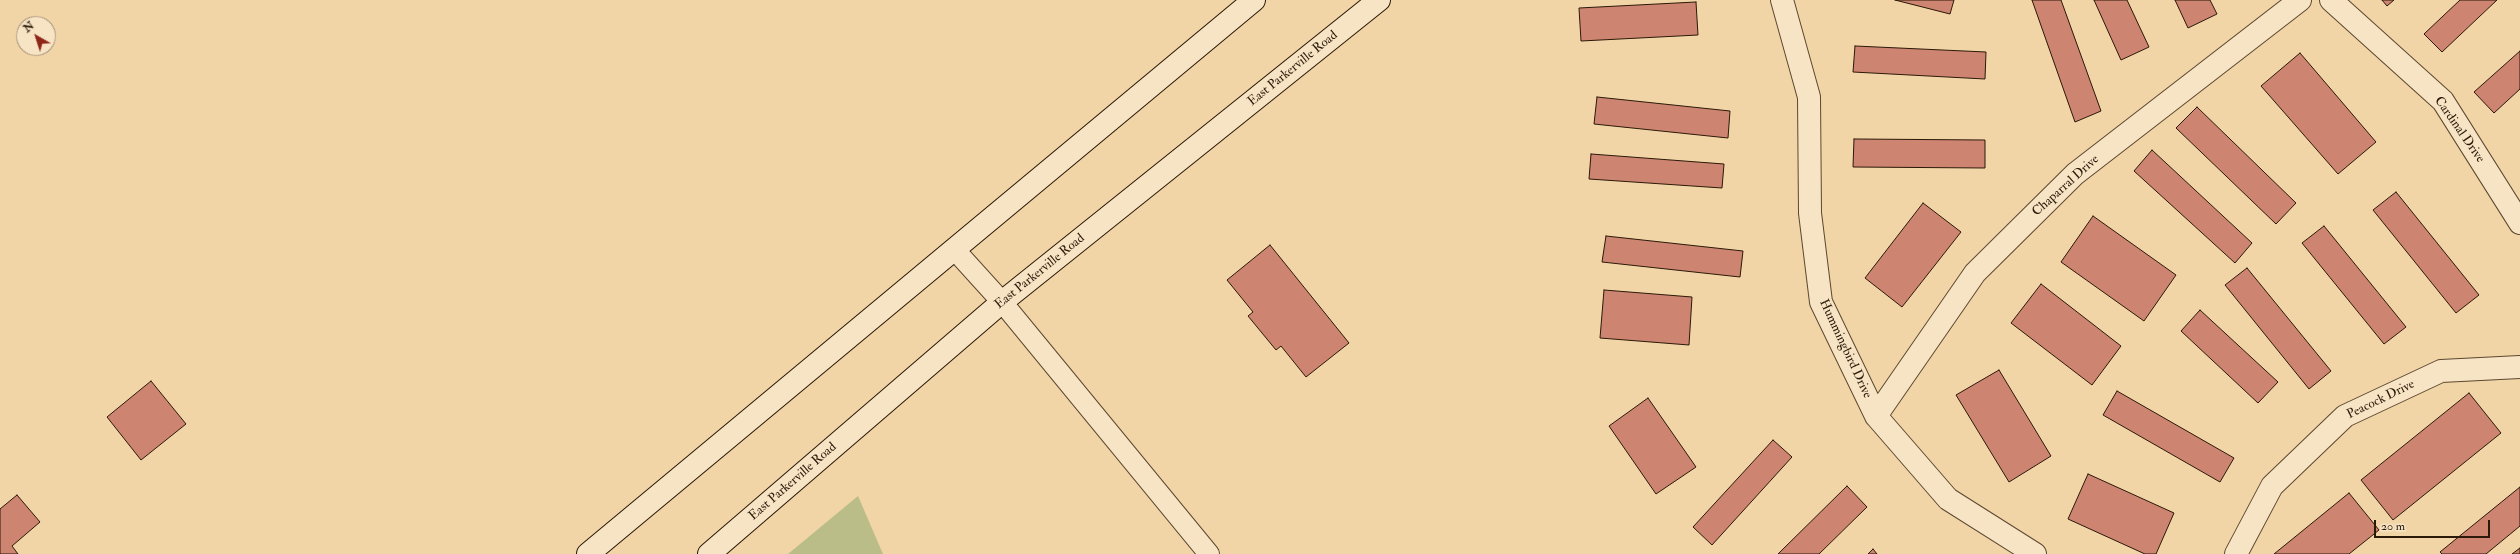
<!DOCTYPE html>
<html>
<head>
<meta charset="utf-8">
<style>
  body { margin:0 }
  #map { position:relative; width:2520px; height:554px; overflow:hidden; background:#f2d5a6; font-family:"IM FELL Double Pica",serif }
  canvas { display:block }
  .north { position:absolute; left:16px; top:16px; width:40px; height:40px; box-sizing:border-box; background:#f7e4c5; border:1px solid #a59379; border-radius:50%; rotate:321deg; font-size:11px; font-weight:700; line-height:16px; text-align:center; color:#2a1908 }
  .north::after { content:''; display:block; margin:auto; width:14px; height:18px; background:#8f2418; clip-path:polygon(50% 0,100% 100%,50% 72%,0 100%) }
  .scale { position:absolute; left:2374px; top:520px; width:116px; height:18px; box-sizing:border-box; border:2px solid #2a1908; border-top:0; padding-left:5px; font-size:12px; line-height:14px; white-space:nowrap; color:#2a1908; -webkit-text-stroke:3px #f7e4c5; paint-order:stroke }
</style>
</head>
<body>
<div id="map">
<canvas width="2520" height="554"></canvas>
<div class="north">N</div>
<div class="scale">20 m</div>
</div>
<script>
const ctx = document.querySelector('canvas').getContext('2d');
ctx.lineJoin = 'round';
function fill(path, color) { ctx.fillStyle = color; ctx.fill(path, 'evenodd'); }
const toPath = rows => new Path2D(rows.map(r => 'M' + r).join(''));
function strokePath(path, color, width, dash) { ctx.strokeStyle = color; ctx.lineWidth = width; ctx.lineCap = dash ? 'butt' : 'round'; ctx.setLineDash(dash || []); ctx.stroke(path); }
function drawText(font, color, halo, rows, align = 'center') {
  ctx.font = font + ' "IM FELL Double Pica",serif'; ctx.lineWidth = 3; ctx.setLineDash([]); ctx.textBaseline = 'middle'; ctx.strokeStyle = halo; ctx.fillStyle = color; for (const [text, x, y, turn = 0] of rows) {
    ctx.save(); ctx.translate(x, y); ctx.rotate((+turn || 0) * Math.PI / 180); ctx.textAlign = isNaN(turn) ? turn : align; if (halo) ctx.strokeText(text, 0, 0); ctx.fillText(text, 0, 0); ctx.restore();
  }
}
fill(toPath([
  [858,496,883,554,788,554]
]), '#babd87');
const building = toPath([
  [1895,0,1954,0,1950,14,1895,0],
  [2032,0,2061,0,2101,111,2075,122,2032,0],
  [2094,0,2127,0,2149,47,2121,60,2094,0],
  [2175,0,2210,0,2217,14,2188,28,2175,0],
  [2382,0,2394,0,2387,6,2382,0],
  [2460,0,2497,0,2442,52,2424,34,2460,0],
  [1696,2,1698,35,1581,41,1579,8,1696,2],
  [1855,46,1986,52,1985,79,1853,72,1855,46],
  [2520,51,2520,89,2494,113,2474,92,2520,51],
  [2300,53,2376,142,2338,174,2261,86,2300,53],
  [1597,97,1730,111,1728,138,1594,124,1597,97],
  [2197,107,2296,203,2276,224,2176,128,2197,107],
  [1854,139,1985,140,1985,168,1853,167,1854,139],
  [2152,150,2252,243,2235,263,2134,171,2152,150],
  [1591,154,1724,164,1722,188,1589,179,1591,154],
  [2396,192,2479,295,2456,313,2373,210,2396,192],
  [1923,203,1961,232,1902,307,1865,278,1923,203],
  [2093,216,2176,275,2144,321,2061,262,2093,216],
  [2324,226,2406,327,2384,344,2302,243,2324,226],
  [1606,236,1743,251,1740,277,1602,262,1606,236],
  [1270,245,1349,343,1306,377,1281,346,1276,350,1248,316,1253,312,1227,280,1270,245],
  [2247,268,2331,371,2309,389,2225,285,2247,268],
  [2041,284,2121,346,2092,385,2011,323,2041,284],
  [1604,290,1692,297,1689,345,1600,338,1604,290],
  [2200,310,2278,382,2258,403,2181,331,2200,310],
  [1999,370,2051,456,2009,482,1956,395,1999,370],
  [151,381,186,424,141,460,107,417,151,381],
  [2117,391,2234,458,2220,482,2103,415,2117,391],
  [2469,393,2501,433,2393,520,2361,480,2469,393],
  [1648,398,1696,467,1656,494,1609,426,1648,398],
  [1773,440,1792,457,1712,545,1693,527,1773,440],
  [2088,474,2174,513,2156,554,2145,554,2068,519,2088,474],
  [1847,486,1867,507,1819,554,1778,554,1847,486],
  [2520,487,2520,526,2486,554,2442,554,2440,552,2520,487],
  [2349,493,2379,530,2349,554,2274,554,2349,493],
  [17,495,40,522,12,546,18,554,0,554,0,509,17,495],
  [2520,548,2520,554,2512,554,2520,548],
  [1873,549,1877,554,1868,554,1873,549]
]);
fill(building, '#cd8470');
strokePath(building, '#2a1908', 1);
const service = toPath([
  [954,249,1002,302,1209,554]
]);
const minor = toPath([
  [1782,0,1809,97,1810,213,1821,302,1876,416,1948,499,2035,554],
  [2331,0,2443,101,2520,223],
  [1876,416,1975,273,2075,174,2300,0],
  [2236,554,2272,486,2345,416,2441,371,2520,367]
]);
const secondary = toPath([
  [588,554,1254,0],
  [709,554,1002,302,1379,0]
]);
strokePath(service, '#5c4830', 22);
strokePath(minor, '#5c4830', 24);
strokePath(secondary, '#2a1908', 24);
strokePath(service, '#f7e4c5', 20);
strokePath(minor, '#f7e4c5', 22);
strokePath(secondary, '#f7e4c5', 22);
drawText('13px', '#2a1908', '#f7e4c5', [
  ["East Parkerville Road",1293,69,-39],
  ["Cardinal Drive",2459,130,55],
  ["Chaparral Drive",2066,186,-42],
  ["East Parkerville Road",1040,272,-39],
  ["Hummingbird Drive",1845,349,65],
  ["Peacock Drive",2381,400,-26],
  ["East Parkerville Road",793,482,-41]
]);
</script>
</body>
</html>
